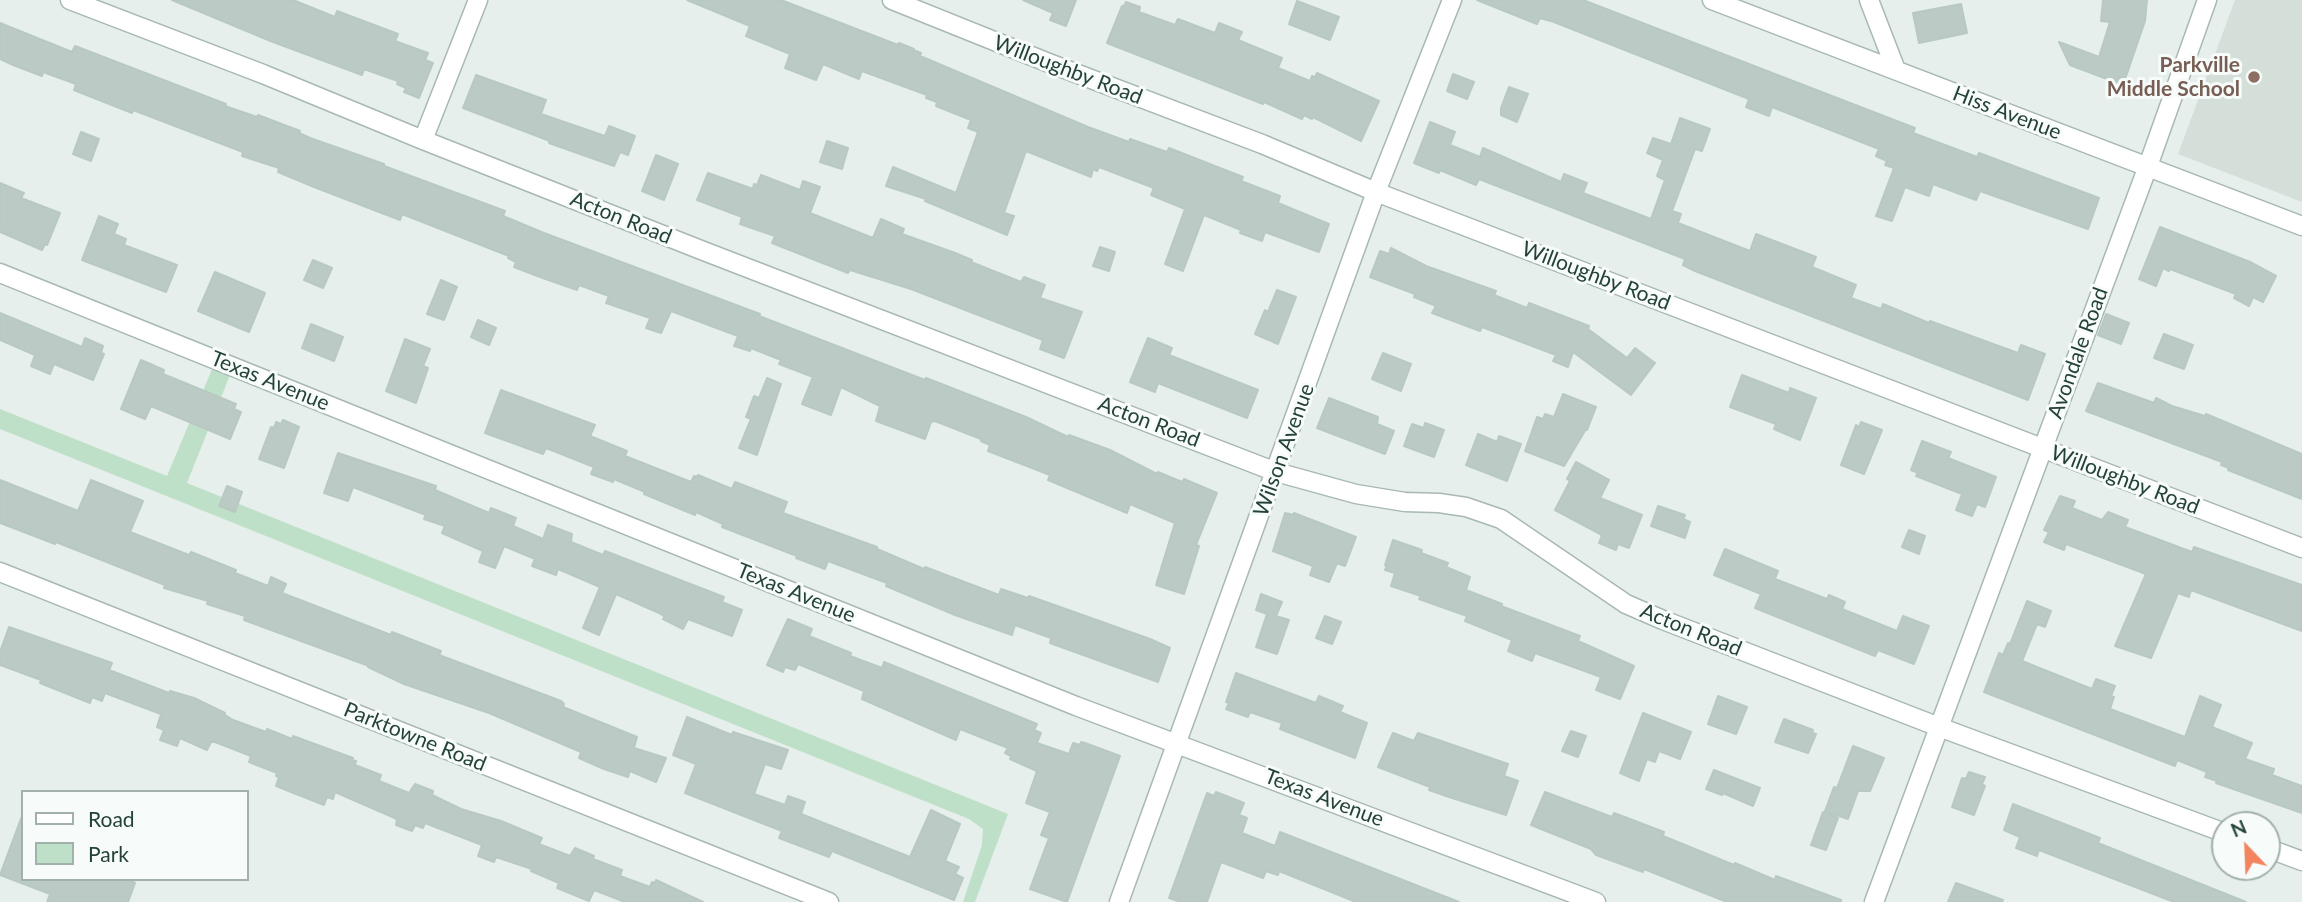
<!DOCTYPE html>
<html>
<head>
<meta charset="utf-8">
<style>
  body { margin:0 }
  #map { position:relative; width:2302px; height:902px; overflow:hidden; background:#e6efeb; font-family:Lato,sans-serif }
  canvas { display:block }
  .legend { position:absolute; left:21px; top:790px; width:228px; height:91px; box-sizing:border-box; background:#f7fbf9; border:2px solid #a3b1ad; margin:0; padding:9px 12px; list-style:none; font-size:21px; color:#24423a }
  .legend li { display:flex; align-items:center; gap:14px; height:35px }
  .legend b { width:35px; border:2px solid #a3b1ad }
  .north { position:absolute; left:2211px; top:811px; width:70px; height:70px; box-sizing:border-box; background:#f7fbf9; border:2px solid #a3b1ad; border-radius:50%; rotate:337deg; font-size:19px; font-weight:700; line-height:28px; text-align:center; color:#24423a }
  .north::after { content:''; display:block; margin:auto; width:24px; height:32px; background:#f4845f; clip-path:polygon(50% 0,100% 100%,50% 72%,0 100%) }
</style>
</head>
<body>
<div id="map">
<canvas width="2302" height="902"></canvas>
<ul class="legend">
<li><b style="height:9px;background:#fff"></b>Road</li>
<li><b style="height:19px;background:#bfe0c8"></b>Park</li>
</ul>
<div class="north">N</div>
</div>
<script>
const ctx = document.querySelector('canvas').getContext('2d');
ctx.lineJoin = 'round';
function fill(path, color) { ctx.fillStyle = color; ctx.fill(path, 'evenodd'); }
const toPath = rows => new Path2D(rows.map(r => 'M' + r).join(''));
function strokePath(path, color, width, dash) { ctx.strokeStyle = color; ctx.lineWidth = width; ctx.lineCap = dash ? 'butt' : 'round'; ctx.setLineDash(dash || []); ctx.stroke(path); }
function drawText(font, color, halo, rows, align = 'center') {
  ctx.font = font + ' Lato,sans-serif'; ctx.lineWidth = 6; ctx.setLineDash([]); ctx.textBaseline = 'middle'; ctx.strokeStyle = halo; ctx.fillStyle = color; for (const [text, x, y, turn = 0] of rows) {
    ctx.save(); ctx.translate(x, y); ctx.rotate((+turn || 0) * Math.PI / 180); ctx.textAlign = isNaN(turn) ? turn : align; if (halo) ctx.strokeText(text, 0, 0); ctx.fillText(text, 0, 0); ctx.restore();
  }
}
fill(toPath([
  [2235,0,2302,0,2302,202,2178,154]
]), '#d4dfda');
fill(toPath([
  [213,367,230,375,187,483,1008,814,975,902,963,902,982,845,983,829,969,819,0,429,0,409,167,476]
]), '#bfe0c8');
const building = toPath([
  [172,0,293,0,335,17,337,11,398,34,395,41,428,53,425,60,433,63,419,98,404,92,406,88,397,84,398,81,364,69,362,75,273,42,172,0],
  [687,0,781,0,898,45,899,43,914,49,913,50,921,53,920,56,1088,127,1129,142,1130,139,1167,152,1169,148,1220,168,1243,177,1241,181,1280,196,1278,203,1329,224,1319,252,1265,232,1262,241,1240,233,1241,230,1204,215,1183,271,1165,264,1185,209,1151,195,1154,188,1099,167,1097,171,1093,169,1091,177,1026,151,1004,213,1014,216,1007,235,925,201,926,199,886,186,893,167,956,193,978,132,968,128,971,120,936,106,937,102,926,98,927,95,862,71,859,79,823,64,816,80,785,68,790,54,746,36,750,26,687,0],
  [1023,0,1076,0,1066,26,1050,20,1053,13,1023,0],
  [1477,0,1583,0,1915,128,1913,133,1977,157,1979,153,2099,198,2088,229,1980,191,1976,200,1933,184,1929,196,1905,187,1892,221,1876,216,1894,168,1885,165,1887,161,1876,156,1879,149,1772,107,1769,116,1746,107,1749,99,1554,22,1540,18,1537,24,1477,0],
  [2103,0,2147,0,2145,21,2123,85,2070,65,2059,42,2099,57,2110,22,2101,21,2103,0],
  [1297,1,1339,17,1330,40,1289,24,1297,1],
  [1126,2,1140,7,1139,12,1175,25,1178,19,1215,33,1219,23,1242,32,1238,40,1282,58,1278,68,1310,81,1312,76,1315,77,1317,73,1379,101,1361,141,1313,117,1312,119,1304,115,1302,119,1264,102,1263,104,1107,43,1122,6,1124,6,1126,2],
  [1961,4,1967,33,1919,43,1913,13,1961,4],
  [0,23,72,52,75,46,226,104,225,106,257,117,258,115,300,131,299,133,310,138,384,164,384,166,505,211,503,216,544,233,760,314,759,316,925,380,926,378,1026,417,1068,437,1069,435,1110,450,1157,474,1158,472,1182,482,1184,479,1217,493,1196,545,1199,546,1184,594,1156,585,1175,523,1130,504,1127,513,1048,480,1050,475,988,451,990,445,981,441,981,439,935,421,931,422,925,439,876,421,880,406,841,387,831,415,802,404,813,377,779,364,781,360,751,348,750,351,734,346,738,336,671,311,661,333,646,328,650,318,606,303,609,296,579,285,577,290,540,277,514,267,516,262,508,258,509,256,402,214,400,220,314,187,278,172,279,168,242,156,243,152,133,110,132,113,74,90,76,84,43,72,42,76,13,65,0,59,0,23],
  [1453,74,1474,82,1467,99,1447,91,1453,74],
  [476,75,546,100,541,114,605,136,609,126,635,136,628,155,620,152,614,166,549,143,550,141,463,108,476,75],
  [1509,87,1528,94,1517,122,1501,115,1501,108,1509,87],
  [1680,118,1710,129,1702,151,1695,149,1672,211,1681,214,1678,223,1750,251,1756,234,1816,257,1812,267,1856,285,1851,298,1881,309,1883,304,1929,323,1930,321,2018,353,2021,345,2045,354,2028,400,1695,271,1683,265,1685,259,1479,179,1476,185,1440,170,1439,173,1414,163,1430,122,1455,132,1450,145,1480,157,1483,148,1561,182,1564,174,1587,183,1583,193,1651,219,1665,180,1657,176,1663,160,1647,153,1653,138,1671,144,1680,118],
  [81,132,99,139,91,161,73,154,81,132],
  [827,141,848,148,842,169,820,162,827,141],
  [656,155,678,164,664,200,642,191,656,155],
  [708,173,753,189,754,184,757,185,761,175,800,190,803,181,820,187,810,213,873,238,881,219,904,229,902,234,955,253,972,260,971,262,1021,282,1024,277,1045,285,1040,298,1082,312,1064,358,1040,349,1043,340,911,289,850,270,848,273,772,243,775,236,740,224,742,217,697,200,708,173],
  [0,183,24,193,21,198,60,213,47,245,45,244,42,250,0,232,0,183],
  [99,216,118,224,114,234,126,239,124,245,177,265,166,292,82,260,99,216],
  [2160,227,2250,262,2276,276,2263,302,2253,297,2249,306,2234,298,2236,294,2170,269,2169,271,2163,268,2156,286,2139,279,2160,227],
  [1100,247,1115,252,1109,271,1093,266,1100,247],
  [1391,248,1426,266,1496,291,1494,295,1527,308,1529,303,1589,326,1588,329,1627,358,1635,348,1655,363,1631,395,1573,352,1568,367,1553,361,1556,355,1482,327,1480,331,1432,313,1436,306,1414,297,1415,294,1370,277,1380,251,1389,254,1391,248],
  [313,260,332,268,323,288,304,280,313,260],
  [215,272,265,293,249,332,198,311,215,272],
  [441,280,457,287,444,320,427,314,441,280],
  [1277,290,1296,297,1278,344,1255,334,1265,310,1268,312,1277,290],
  [0,313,82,347,85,338,103,346,101,353,104,354,93,380,54,364,50,374,31,366,35,355,0,340,0,313],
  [2106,314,2129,323,2121,344,2098,335,2106,314],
  [478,320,496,328,489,345,471,337,478,320],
  [311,324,343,337,334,361,302,348,311,324],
  [2164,334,2193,345,2184,369,2154,358,2164,334],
  [1148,338,1172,348,1169,355,1258,390,1247,418,1158,383,1155,392,1130,382,1148,338],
  [405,339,430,349,423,366,428,368,416,403,386,391,405,339],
  [1383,353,1411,364,1401,391,1372,379,1383,353],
  [141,360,164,370,163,374,236,404,234,409,241,412,230,439,151,406,145,419,121,409,141,360],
  [1742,375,1789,393,1790,388,1816,398,1800,440,1774,429,1776,424,1730,407,1742,375],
  [767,378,781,384,757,455,739,448,751,419,746,417,754,396,759,398,767,378],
  [2098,383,2154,403,2156,398,2172,406,2205,416,2206,414,2302,454,2302,499,2228,470,2229,468,2221,465,2222,462,2086,411,2098,383],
  [501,390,595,425,590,436,627,451,625,456,691,482,694,476,697,477,698,475,732,489,735,482,787,502,783,513,877,547,877,549,924,569,925,567,999,595,1001,589,1028,598,1029,596,1150,639,1170,648,1158,682,1050,643,1051,638,1015,625,1012,635,955,615,886,586,887,583,828,561,825,569,796,558,797,556,722,527,723,524,696,512,695,515,644,494,645,492,614,479,613,482,591,474,594,467,546,448,543,454,485,433,501,390],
  [1563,394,1596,407,1587,430,1586,429,1564,466,1525,451,1537,417,1543,419,1545,414,1554,417,1563,394],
  [1329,398,1378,417,1377,424,1394,431,1385,454,1317,428,1329,398],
  [283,420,299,427,284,468,259,459,271,427,274,428,276,422,281,424,283,420],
  [1861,422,1882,430,1864,474,1841,465,1856,425,1859,427,1861,422],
  [1425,423,1444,430,1434,457,1404,446,1412,424,1424,428,1425,423],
  [1478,434,1497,442,1499,436,1521,444,1507,481,1466,465,1478,434],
  [1922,441,1951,452,1948,458,1996,477,1985,507,1977,504,1972,516,1956,510,1962,494,1916,476,1918,473,1911,470,1922,441],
  [338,453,436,486,435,490,489,513,491,508,516,518,513,526,543,539,548,525,572,534,571,542,603,555,605,551,724,597,722,602,742,610,732,636,688,619,683,629,663,619,665,617,659,613,616,594,599,635,583,628,600,587,558,569,556,575,532,566,535,559,504,546,495,568,479,562,483,551,442,533,445,526,424,519,426,515,353,487,348,501,324,493,338,453],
  [1576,462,1609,480,1600,498,1642,515,1629,548,1618,544,1616,550,1599,543,1602,535,1555,510,1570,481,1567,479,1576,462],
  [0,480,78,511,91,480,143,501,130,532,189,555,191,552,236,570,235,573,268,586,271,577,286,584,282,593,391,635,392,632,441,651,439,655,561,701,564,704,563,707,637,737,634,748,666,758,656,782,630,771,628,777,604,769,579,758,581,752,489,713,404,684,368,667,369,666,244,620,245,616,207,604,208,601,164,588,165,585,56,542,55,544,0,523,0,480],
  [227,486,242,492,235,512,219,506,227,486],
  [2060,496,2075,501,2072,508,2102,520,2108,512,2128,520,2125,527,2192,552,2194,547,2302,585,2302,631,2191,590,2189,597,2178,593,2151,658,2115,646,2146,574,2066,544,2064,550,2044,542,2049,532,2044,530,2060,496],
  [1658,506,1685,515,1683,519,1690,522,1685,538,1651,526,1658,506],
  [1285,513,1294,515,1294,513,1356,537,1345,566,1337,563,1329,582,1310,575,1313,566,1273,551,1285,513],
  [1909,530,1925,536,1919,554,1902,547,1909,530],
  [1393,540,1422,550,1421,553,1448,563,1446,567,1470,577,1466,590,1502,604,1501,606,1580,636,1578,641,1634,666,1620,699,1596,690,1601,677,1535,653,1532,661,1508,651,1512,640,1465,621,1467,616,1419,599,1421,596,1391,586,1395,573,1385,570,1387,566,1385,565,1393,540],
  [1725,549,1778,571,1775,579,1827,599,1829,595,1845,602,1842,609,1897,631,1903,616,1929,626,1914,664,1878,650,1875,656,1755,608,1761,594,1714,575,1725,549],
  [1261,594,1282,602,1276,616,1289,620,1277,654,1256,647,1267,614,1256,610,1261,594],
  [2027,601,2051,611,2045,627,2037,624,2022,661,2092,689,2096,679,2115,686,2111,696,2114,697,2110,709,2185,737,2200,696,2221,705,2212,727,2252,743,2245,759,2274,769,2272,775,2302,786,2302,813,2216,783,2217,781,2205,777,2207,772,2177,760,2175,766,1984,692,1999,653,2003,655,2008,643,2010,644,2027,601],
  [1325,616,1341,622,1332,644,1316,638,1325,616],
  [788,619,812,629,809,636,851,653,850,656,882,668,884,662,1037,724,1034,730,1041,733,1037,743,1069,754,1073,743,1080,745,1081,742,1085,743,1120,756,1067,902,1030,889,1049,838,1041,835,1050,812,1026,803,1037,771,1010,759,1011,756,1005,753,1008,748,960,729,956,740,862,699,864,691,798,664,795,670,785,667,783,672,767,665,788,619],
  [9,627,112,663,109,670,169,693,170,691,194,698,225,713,225,715,233,720,266,732,267,729,292,739,293,736,353,758,352,760,356,761,355,765,381,775,379,781,409,793,415,784,433,791,432,795,461,809,501,821,542,838,539,844,570,856,575,848,594,856,593,859,622,870,620,876,650,887,652,882,655,883,656,880,703,902,625,902,594,890,589,901,557,888,559,883,531,871,532,869,496,857,494,862,478,856,482,845,425,823,423,828,415,825,412,831,396,825,397,819,335,792,333,799,327,797,324,805,276,786,279,777,276,776,277,773,249,762,251,756,215,742,211,742,207,750,180,738,177,746,160,740,164,730,157,727,161,714,105,693,102,701,92,697,90,703,40,683,41,680,0,665,0,652,9,627],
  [1236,673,1316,703,1319,696,1343,706,1340,712,1367,723,1355,758,1280,729,1282,723,1250,712,1248,717,1226,709,1229,703,1226,702,1236,673],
  [1718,696,1747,707,1736,734,1708,724,1718,696],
  [1643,713,1691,732,1680,759,1659,751,1655,762,1647,759,1639,781,1620,773,1643,713],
  [687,717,732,735,733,732,788,750,781,769,765,764,754,794,785,805,788,796,805,802,801,814,910,857,931,810,960,824,945,861,959,867,955,874,963,878,954,900,832,851,829,857,779,838,782,831,685,793,696,764,673,755,687,717],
  [1784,719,1813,730,1812,733,1816,734,1808,753,1775,742,1784,719],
  [1571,731,1586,736,1578,757,1562,751,1571,731],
  [1393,733,1414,741,1418,733,1508,764,1504,776,1518,781,1506,815,1449,797,1429,790,1430,787,1378,767,1393,733],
  [1853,746,1884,758,1870,791,1858,791,1848,819,1825,811,1834,787,1837,788,1853,746],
  [1714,770,1760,788,1753,806,1723,793,1722,795,1706,789,1714,770],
  [1969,772,1985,777,1982,784,1985,786,1974,815,1952,807,1962,778,1966,779,1969,772],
  [1216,792,1244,803,1239,815,1247,818,1242,833,1275,846,1280,832,1459,902,1356,902,1279,871,1278,875,1266,871,1263,878,1221,862,1207,902,1181,902,1169,898,1207,793,1214,796,1216,792],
  [1545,792,1612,817,1614,813,1664,832,1663,836,1734,865,1735,863,1775,880,1776,876,1841,900,1841,902,1727,902,1644,869,1643,872,1596,855,1591,849,1531,825,1545,792],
  [2013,804,2100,838,2098,843,2246,902,2174,902,2039,850,2037,856,2016,848,2020,837,2004,830,2013,804],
  [1823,812,1838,818,1826,850,1811,845,1823,812],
  [22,816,23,879,127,879,135,883,128,902,47,902,50,894,0,875,22,816],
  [1956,883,2003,900,2002,902,1948,902,1956,883]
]);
fill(building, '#bbcac4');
strokePath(building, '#b8c9c2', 2);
const street = toPath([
  [70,0,263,74,423,140,701,250,1276,472,1356,494,1405,502,1439,503,1466,507,1501,519,1626,604,1663,620,1939,727,2225,833],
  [892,0,1049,63,1262,144,1376,192,2302,548],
  [1712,0,2302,226],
  [1869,0,1896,70],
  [423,140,478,0],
  [0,273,1076,706,1596,902],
  [0,572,829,902],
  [2267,848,2302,861],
  [1119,902,1376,192,1452,0],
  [1874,902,2148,166,2207,0]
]);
strokePath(street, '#a8b8b2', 21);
strokePath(street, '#fff', 18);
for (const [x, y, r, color] of [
  [2254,77,7,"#8d6e63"]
]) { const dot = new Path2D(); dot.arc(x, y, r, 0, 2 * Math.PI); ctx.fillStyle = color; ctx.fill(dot); strokePath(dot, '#f7fbf9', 2.5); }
drawText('bold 21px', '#785e54', '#f7fbf9', [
  ["Parkville",2240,65],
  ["Middle School",2240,89]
], 'right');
drawText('21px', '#24423a', '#f7fbf9', [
  ["Willoughby Road",1068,70,21],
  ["Hiss Avenue",2007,113,21],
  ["Acton Road",621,218,22],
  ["Willoughby Road",1596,276,21],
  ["Avondale Road",2078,353,-70],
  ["Texas Avenue",270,381,22],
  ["Acton Road",1149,422,21],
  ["Wilson Avenue",1284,450,-70],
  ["Willoughby Road",2125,480,21],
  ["Texas Avenue",796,593,22],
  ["Acton Road",1691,630,22],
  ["Parktowne Road",415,737,22],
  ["Texas Avenue",1324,798,21]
]);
</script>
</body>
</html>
